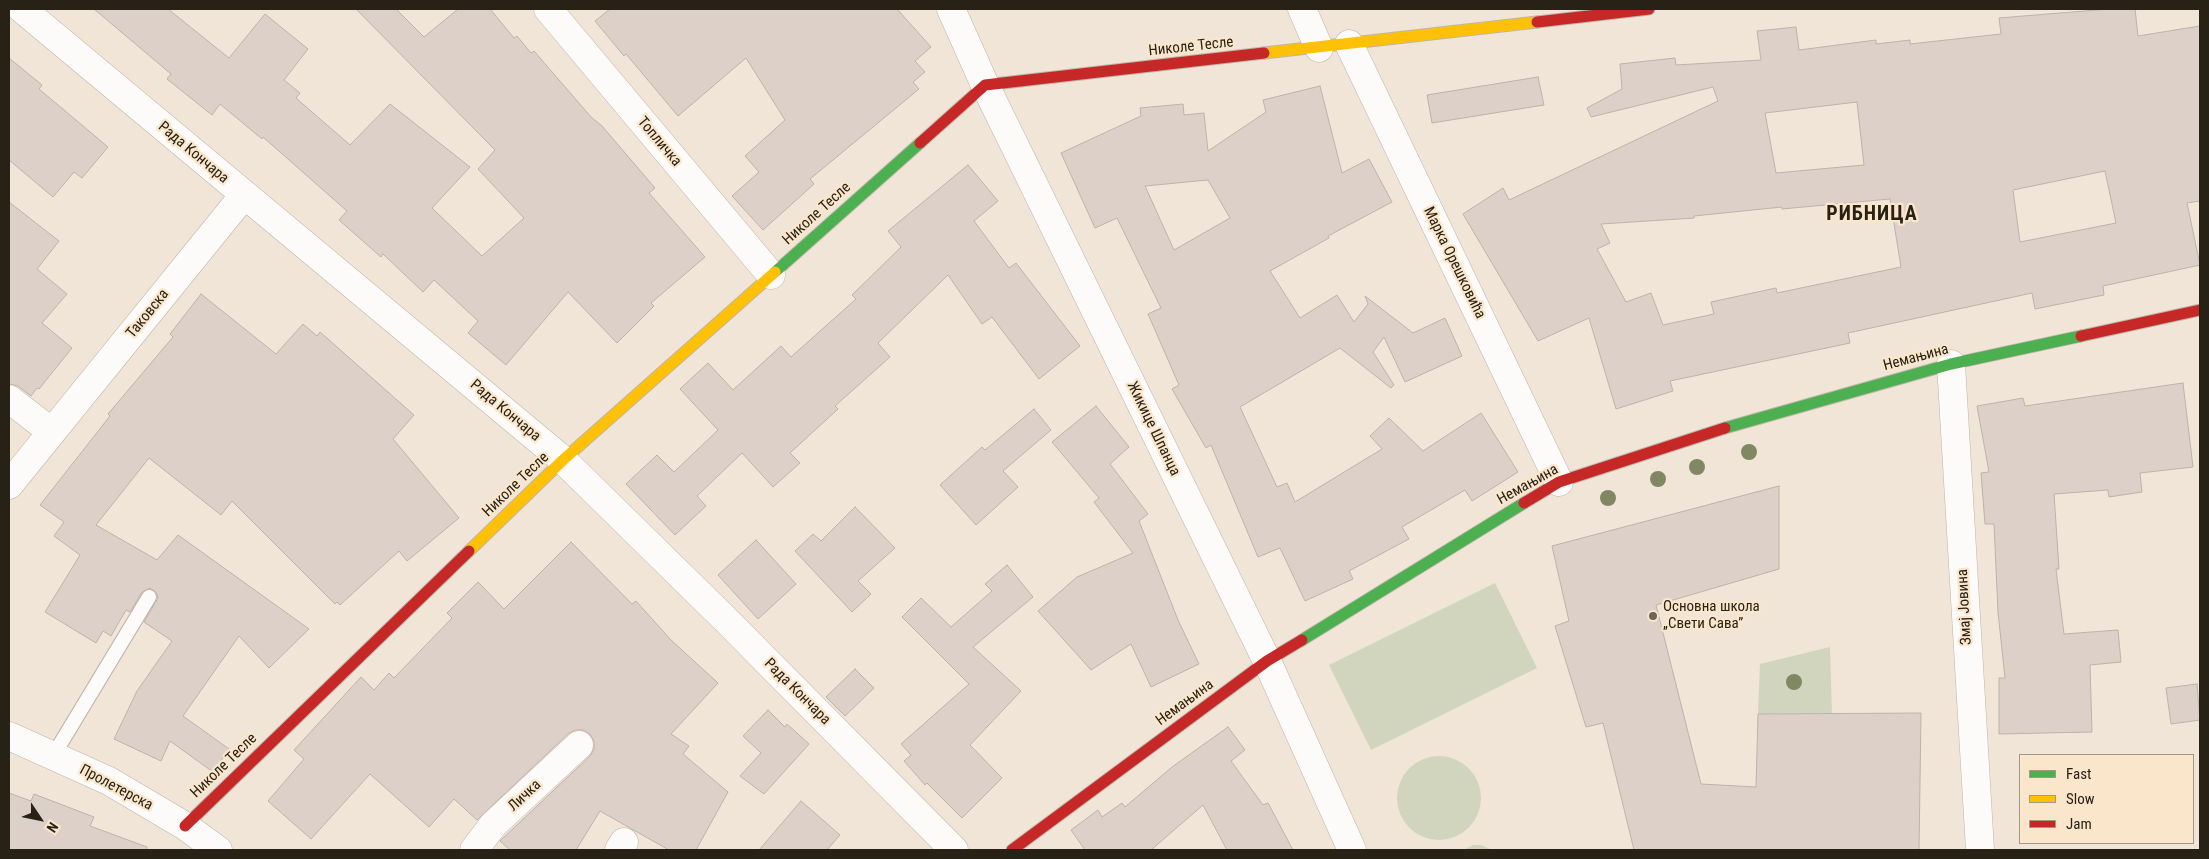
<!DOCTYPE html>
<html>
<head>
<meta charset="utf-8">
<style>
  body { margin:0 }
  #map { position:relative; width:2209px; height:859px; overflow:hidden; background:#f0e5d6; font-family:"Roboto Condensed",sans-serif }
  canvas { display:block }
  .frame { position:absolute; inset:0; border:10px solid #282116; pointer-events:none }
  .legend { position:absolute; left:2019px; top:754px; width:175px; height:90px; box-sizing:border-box; background:#fae7cb; border:1px solid #a69883; margin:0; padding:6px 9px; list-style:none; font-size:15px; color:#282116 }
  .legend li { display:flex; align-items:center; gap:10px; height:25px }
  .legend b { width:25px; border:1px solid #a69883 }
  .north { position:absolute; left:15px; top:794px; width:50px; height:50px; -webkit-text-stroke:4px #fae7cb; paint-order:stroke; rotate:124deg; font-size:14px; font-weight:700; line-height:20px; text-align:center; color:#282116 }
  .north::after { content:''; display:block; margin:auto; width:18px; height:22px; background:#282116; clip-path:polygon(50% 0,100% 100%,50% 72%,0 100%) }
</style>
</head>
<body>
<div id="map">
<canvas width="2209" height="859"></canvas>
<div class="frame"></div>
<ul class="legend">
<li><b style="height:6px;background:#4caf50"></b>Fast</li>
<li><b style="height:6px;background:#ffc107"></b>Slow</li>
<li><b style="height:6px;background:#c62828"></b>Jam</li>
</ul>
<div class="north">N</div>
</div>
<script>
const ctx = document.querySelector('canvas').getContext('2d');
ctx.lineJoin = 'round';
function fill(path, color) { ctx.fillStyle = color; ctx.fill(path, 'evenodd'); }
const toPath = rows => new Path2D(rows.map(r => 'M' + r).join(''));
function strokePath(path, color, width, dash) { ctx.strokeStyle = color; ctx.lineWidth = width; ctx.lineCap = dash ? 'butt' : 'round'; ctx.setLineDash(dash || []); ctx.stroke(path); }
function drawText(font, color, halo, rows, align = 'center') {
  ctx.font = font + ' "Roboto Condensed",sans-serif'; ctx.lineWidth = 4.5; ctx.setLineDash([]); ctx.textBaseline = 'middle'; ctx.strokeStyle = halo; ctx.fillStyle = color; for (const [text, x, y, turn = 0] of rows) {
    ctx.save(); ctx.translate(x, y); ctx.rotate((+turn || 0) * Math.PI / 180); ctx.textAlign = isNaN(turn) ? turn : align; if (halo) ctx.strokeText(text, 0, 0); ctx.fillText(text, 0, 0); ctx.restore();
  }
}
fill(toPath([
  [1495,583,1537,668,1371,750,1329,665],
  [1830,647,1832,713,1758,714,1760,664],
  '1397 798a42 42 0 1 1 84 0a42 42 0 1 1-84 0Z',
  [1473,845,1481,845,1492,850,1463,850]
]), '#d1d5be');
const building = toPath([
  [94,9,168,9,229,58,265,14,308,49,284,80,300,93,296,98,350,145,390,104,470,167,432,208,482,256,524,218,478,169,495,150,356,9,396,9,424,37,458,9,490,9,514,38,517,36,531,53,534,51,591,117,602,126,655,188,649,193,705,257,651,303,654,306,617,343,568,292,506,365,468,333,478,321,434,280,423,292,383,254,381,257,339,220,347,211,263,137,262,139,220,104,212,115,167,79,171,74,94,9],
  [610,9,897,9,931,47,915,61,925,72,913,82,919,89,810,179,814,184,763,230,732,196,759,172,745,156,785,120,746,58,678,116,626,54,624,56,595,21,610,9],
  [2109,9,2135,9,2138,36,2200,26,2200,201,2187,203,2200,265,2103,286,2104,295,2035,309,2032,293,1848,333,1850,343,1670,381,1673,391,1616,409,1589,318,1538,341,1463,214,1503,188,1509,200,1718,101,1713,87,1591,117,1587,108,1622,89,1620,64,1675,58,1676,65,1761,60,1757,31,1796,27,1799,50,1876,40,1876,44,1910,40,1910,44,2001,34,1999,18,2109,9],
  [1857,102,1864,165,1776,173,1765,113,1857,102],
  [2105,171,2116,223,2020,242,2013,190,2105,171],
  [1890,199,1901,267,1777,293,1776,288,1711,302,1714,314,1663,325,1651,293,1626,302,1597,249,1610,243,1601,224,1694,218,1694,216,1782,207,1782,209,1890,199],
  [9,58,42,85,39,89,108,147,82,178,74,172,53,197,9,160,9,58],
  [1538,77,1544,105,1432,123,1427,95,1538,77],
  [1320,86,1342,173,1369,159,1392,202,1328,236,1329,238,1270,271,1300,318,1337,295,1354,322,1368,304,1365,296,1413,333,1445,318,1462,356,1405,382,1384,337,1373,352,1394,385,1391,388,1340,348,1240,407,1277,487,1287,483,1295,502,1382,449,1370,436,1389,418,1423,451,1481,413,1518,472,1472,501,1465,490,1402,527,1409,539,1349,571,1353,579,1305,601,1280,548,1258,557,1211,445,1206,448,1172,389,1179,385,1148,314,1161,308,1117,218,1095,228,1061,153,1141,116,1140,108,1183,104,1184,115,1204,113,1208,151,1266,112,1263,100,1320,86],
  [1208,180,1230,218,1174,250,1145,186,1208,180],
  [968,165,998,201,974,221,1009,268,1016,263,1080,346,1039,379,992,317,982,324,948,275,878,343,890,357,835,406,838,409,790,453,800,463,773,487,742,453,697,496,706,506,675,535,626,484,657,455,674,472,718,430,680,389,708,363,733,390,781,346,791,357,856,299,852,295,901,247,888,231,968,165],
  [9,202,59,241,37,269,67,294,42,323,72,348,39,389,37,388,31,396,18,386,9,384,9,202],
  [201,294,276,354,303,324,317,336,320,332,414,415,393,439,459,518,407,561,399,551,340,605,337,602,335,604,232,501,221,515,149,458,96,525,157,560,178,535,309,629,269,668,239,636,183,716,229,749,213,772,170,741,161,761,114,739,137,691,172,641,144,622,158,598,156,592,150,588,142,592,130,612,126,610,111,636,103,631,96,643,45,612,80,555,54,536,64,522,40,505,110,416,108,414,173,337,170,334,201,294],
  [2183,383,2193,467,2140,473,2142,492,2109,497,2108,490,2054,494,2059,569,2056,569,2064,634,2118,630,2121,662,2090,665,2092,732,1999,734,1999,678,2005,678,1998,612,1994,524,1985,524,1981,473,1989,472,1977,406,2023,398,2025,406,2183,383],
  [1096,406,1129,447,1110,464,1148,514,1139,521,1178,620,1199,664,1151,687,1131,644,1091,670,1038,611,1077,577,1133,553,1094,502,1099,498,1052,442,1096,406],
  [1034,409,1051,430,1003,471,1018,487,976,525,940,485,982,447,985,450,1034,409],
  [1779,486,1779,569,1656,605,1701,784,1756,787,1758,714,1921,713,1919,850,1634,850,1603,723,1586,727,1555,626,1569,621,1552,546,1779,486],
  [855,507,895,548,858,581,871,594,852,612,795,551,813,534,821,541,855,507],
  [756,540,796,584,758,619,718,575,756,540],
  [571,542,632,604,636,601,671,640,718,683,671,734,689,746,683,754,728,792,696,850,669,850,600,811,576,850,510,850,500,841,590,756,594,749,594,741,590,734,583,730,575,730,568,734,477,820,454,799,429,827,370,774,311,839,268,801,304,759,294,750,361,677,374,690,389,673,394,678,452,618,447,613,478,582,504,609,571,542],
  [1007,565,1033,597,973,647,1021,691,970,745,1002,778,962,818,927,783,925,785,904,761,911,755,901,744,969,684,902,617,921,598,951,627,992,591,985,584,1007,565],
  [855,669,874,688,845,716,826,697,855,669],
  [2197,684,2200,720,2171,724,2166,688,2197,684],
  [768,710,785,727,787,724,809,744,764,794,740,776,761,753,743,736,768,710],
  [1228,727,1245,750,1231,761,1263,805,1268,803,1293,850,1227,850,1203,805,1151,850,1085,850,1071,830,1098,810,1102,817,1122,803,1125,807,1172,767,1228,727],
  [9,793,31,801,34,794,94,817,90,826,147,847,147,850,9,850,9,793],
  [801,801,840,835,827,850,759,850,801,801]
]);
fill(building, '#ddd0c9');
strokePath(building, '#bdb2aa', 1);
const lane = toPath([
  [53,756,149,597]
]);
const street = toPath([
  [22,9,563,460,726,620,954,850],
  [548,9,771,275],
  [951,9,985,85,1267,661,1352,850],
  [1302,9,1319,48],
  [1349,44,1559,482],
  [1951,364,1980,850],
  [9,399,52,432],
  [9,485,244,195],
  [9,736,109,781,185,826,218,850],
  [474,850,493,825,579,745],
  [619,850,624,842]
]);
const fast = toPath([
  [775,272,920,143],
  [1725,428,1951,364,2081,336],
  [1302,640,1524,503]
]);
const slow = toPath([
  [1264,53,1537,22],
  [469,551,563,460,775,272]
]);
const jam = toPath([
  [1537,22,1649,9],
  [920,143,985,85,1264,53],
  [2081,336,2200,310],
  [1524,503,1559,482,1725,428],
  [185,826,469,551],
  [1012,850,1267,661,1302,640]
]);
strokePath(lane, '#beb6a9', 16);
strokePath(street, '#beb6a9', 29);
strokePath(fast, '#beb6a9', 13);
strokePath(slow, '#beb6a9', 13);
strokePath(jam, '#beb6a9', 13);
strokePath(lane, '#fdfbf9', 14);
strokePath(street, '#fdfbf9', 28);
strokePath(fast, '#4caf50', 11);
strokePath(slow, '#ffc107', 11);
strokePath(jam, '#c62828', 11);
ctx.fillStyle = '#808863';
for (const [x, y] of [
  [1749,452],
  [1697,467],
  [1658,479],
  [1608,498],
  [1794,682]
]) { ctx.beginPath(); ctx.arc(x, y, 8, 0, 2 * Math.PI); ctx.fill(); }
for (const [x, y, r, color] of [
  [1653,616,5,"#6e6659"]
]) { const dot = new Path2D(); dot.arc(x, y, r, 0, 2 * Math.PI); ctx.fillStyle = color; ctx.fill(dot); strokePath(dot, '#fae7cb', 2); }
drawText('15px', '#282116', '#fae7cb', [
  ["Николе Тесле",1191,47,-6],
  ["Топличка",659,142,50],
  ["Рада Кончара",193,153,40],
  ["Николе Тесле",817,214,-42],
  ["Марка Орешковића",1454,263,64],
  ["Таковска",148,314,-51],
  ["Немањина",1916,358,-15],
  ["Рада Кончара",505,411,40],
  ["Жикице Шпанца",1153,429,64],
  ["Николе Тесле",516,485,-44],
  ["Немањина",1528,485,-29],
  ["Змај Јовина",1965,607,-93],
  ["Рада Кончара",797,692,45],
  ["Немањина",1185,703,-36],
  ["Николе Тесле",224,766,-44],
  ["Пролетерска",116,788,28],
  ["Личка",525,796,-43]
]);
drawText('15px', '#282116', '#fae7cb', [
  ["Основна школа",1663,607],
  ["„Свети Сава”",1663,624]
], 'left');
ctx.letterSpacing = '1px';
drawText('bold 20px', '#282116', '#fae7cb', [
  ["РИБНИЦА",1872,215]
]);
ctx.letterSpacing = '0px';
</script>
</body>
</html>
